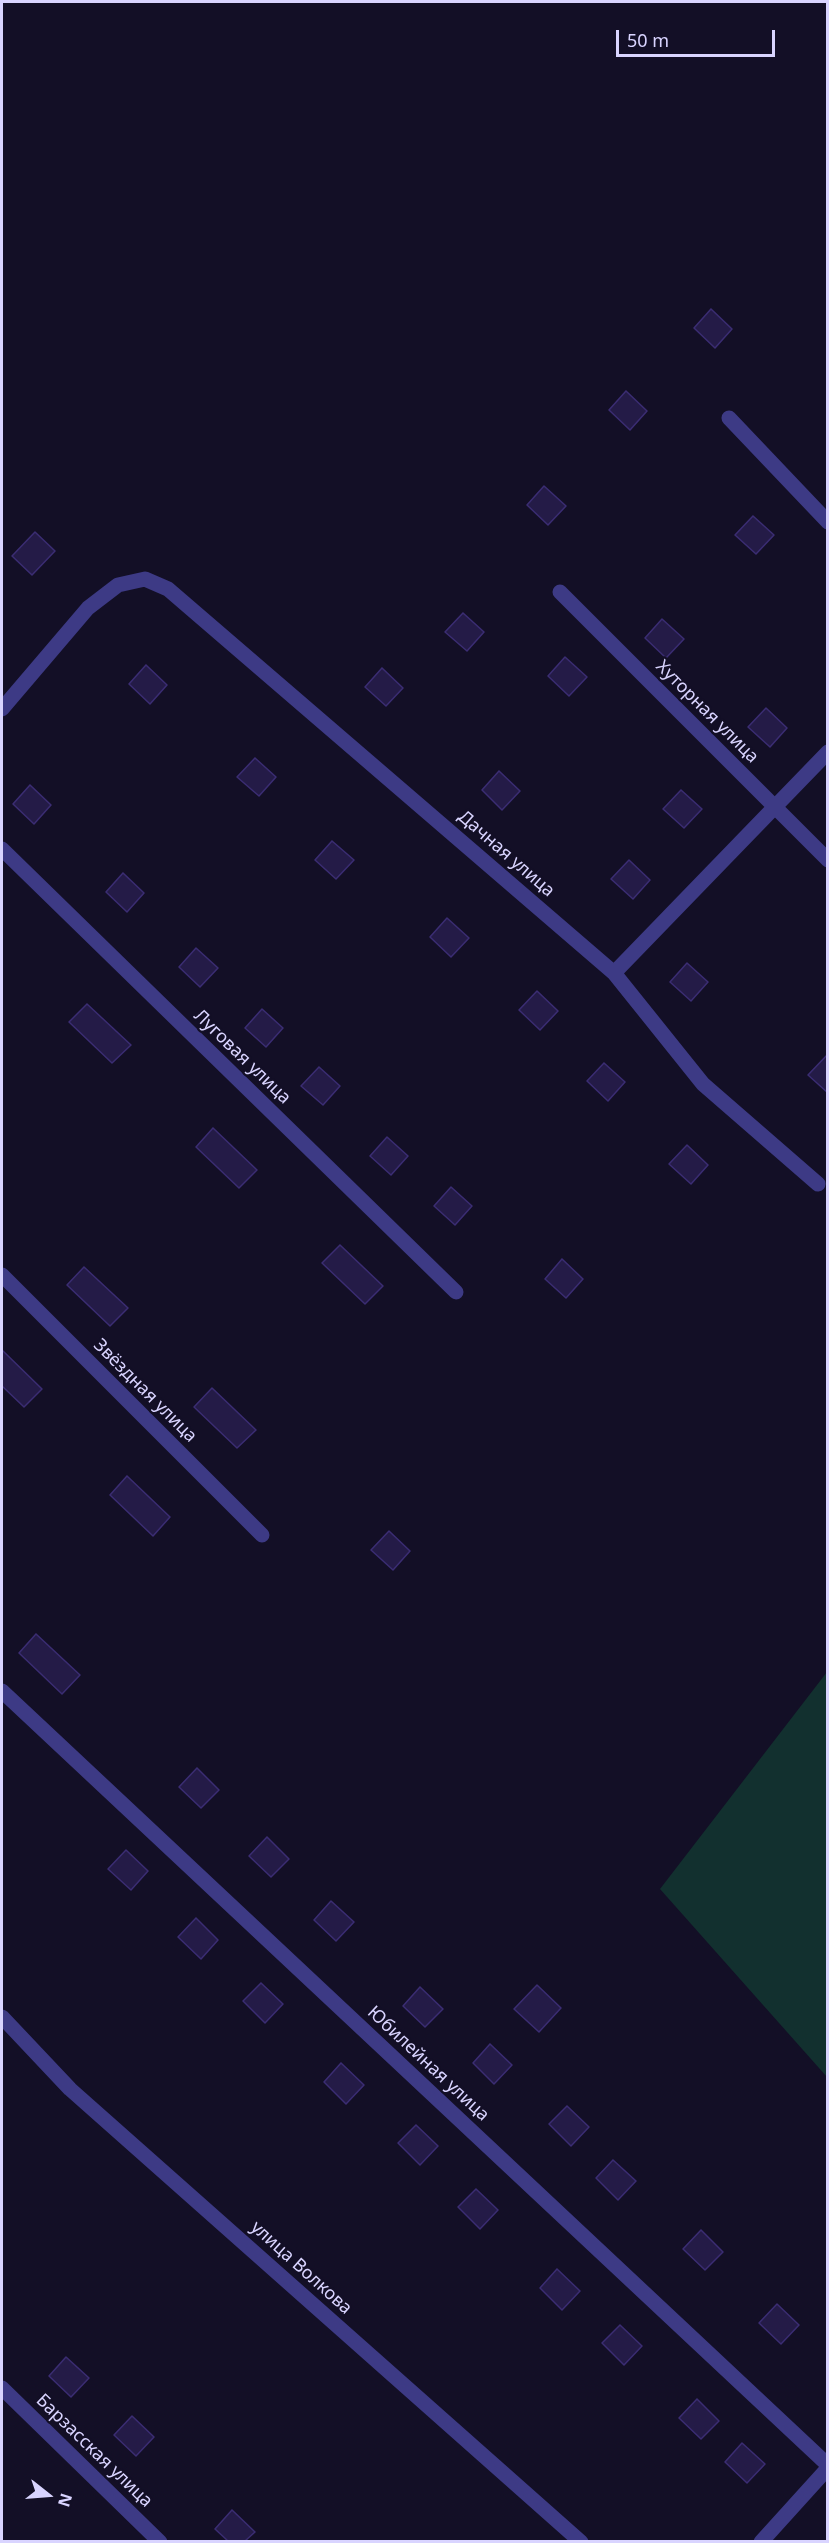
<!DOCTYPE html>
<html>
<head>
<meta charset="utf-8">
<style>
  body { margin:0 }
  #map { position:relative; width:829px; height:2543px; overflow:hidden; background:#130f26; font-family:"Noto Sans",sans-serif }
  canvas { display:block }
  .frame { position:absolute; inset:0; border:3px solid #d9d4ff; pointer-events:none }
  .north { position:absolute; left:18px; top:2465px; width:60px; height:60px; -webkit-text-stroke:4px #130f26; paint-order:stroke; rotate:107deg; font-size:16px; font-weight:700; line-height:24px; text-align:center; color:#d9d4ff }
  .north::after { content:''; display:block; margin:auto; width:21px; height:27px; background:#d9d4ff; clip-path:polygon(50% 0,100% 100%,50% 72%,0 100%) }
  .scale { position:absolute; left:616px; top:30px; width:159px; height:27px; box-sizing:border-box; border:3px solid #d9d4ff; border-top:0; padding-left:8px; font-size:18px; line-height:21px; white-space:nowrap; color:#d9d4ff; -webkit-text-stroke:4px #130f26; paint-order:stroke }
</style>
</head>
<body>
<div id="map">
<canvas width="829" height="2543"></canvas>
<div class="frame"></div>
<div class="north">N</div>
<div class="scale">50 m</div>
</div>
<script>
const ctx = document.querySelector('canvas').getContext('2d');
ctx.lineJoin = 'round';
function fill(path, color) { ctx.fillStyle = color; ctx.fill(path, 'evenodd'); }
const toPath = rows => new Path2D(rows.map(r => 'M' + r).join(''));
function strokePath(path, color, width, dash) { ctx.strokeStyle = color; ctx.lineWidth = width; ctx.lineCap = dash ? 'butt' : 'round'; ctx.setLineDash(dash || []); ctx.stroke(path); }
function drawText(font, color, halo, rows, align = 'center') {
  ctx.font = font + ' "Noto Sans",sans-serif'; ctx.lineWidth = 4.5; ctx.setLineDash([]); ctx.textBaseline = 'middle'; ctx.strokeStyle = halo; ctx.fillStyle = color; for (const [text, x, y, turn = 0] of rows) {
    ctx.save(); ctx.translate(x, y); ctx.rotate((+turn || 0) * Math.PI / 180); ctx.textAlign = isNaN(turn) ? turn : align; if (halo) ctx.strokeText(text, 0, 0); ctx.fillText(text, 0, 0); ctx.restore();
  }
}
fill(toPath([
  [827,1672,827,2077,660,1889]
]), '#12302f');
const building = toPath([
  [711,309,732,329,715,348,694,328,711,309],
  [626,391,647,411,630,430,609,410,626,391],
  [544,486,566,506,548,525,527,505,544,486],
  [753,516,774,535,756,554,735,535,753,516],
  [35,532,55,551,32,575,12,556,35,532],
  [463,613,484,632,467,651,445,632,463,613],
  [662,619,684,639,666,658,645,638,662,619],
  [565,657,587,677,569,696,548,676,565,657],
  [146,665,167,685,150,704,129,684,146,665],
  [382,668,403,688,386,706,365,687,382,668],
  [766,708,787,728,770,747,748,727,766,708],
  [255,758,276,777,259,796,237,777,255,758],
  [499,771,520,791,502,810,482,790,499,771],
  [30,785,51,805,34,824,13,804,30,785],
  [681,790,702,809,684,828,663,809,681,790],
  [332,841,354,860,336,879,315,860,332,841],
  [629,860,650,880,633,899,611,879,629,860],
  [123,873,144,893,127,912,106,892,123,873],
  [447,918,469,938,451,957,430,937,447,918],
  [196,948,218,968,200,987,179,967,196,948],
  [687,963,708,982,691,1001,670,982,687,963],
  [537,991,558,1011,540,1030,519,1010,537,991],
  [87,1004,131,1045,112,1063,69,1022,87,1004],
  [262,1009,283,1028,266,1047,245,1028,262,1009],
  [828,1054,828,1093,808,1075,828,1054],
  [604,1063,625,1082,608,1101,587,1081,604,1063],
  [319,1067,340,1086,323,1105,301,1086,319,1067],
  [213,1128,257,1170,239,1188,196,1147,213,1128],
  [387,1137,408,1156,391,1175,370,1156,387,1137],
  [687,1145,708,1165,691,1184,669,1164,687,1145],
  [451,1187,472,1206,455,1225,434,1206,451,1187],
  [340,1245,383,1286,365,1304,322,1263,340,1245],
  [562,1259,583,1279,566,1298,545,1279,562,1259],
  [84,1267,128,1308,110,1326,67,1285,84,1267],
  [2,1350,42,1389,24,1407,2,1386,2,1350],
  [212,1388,256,1430,237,1448,194,1407,212,1388],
  [127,1476,170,1517,153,1536,110,1495,127,1476],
  [389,1531,410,1551,393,1570,371,1550,389,1531],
  [36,1634,80,1675,62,1694,19,1653,36,1634],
  [197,1768,219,1790,201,1808,179,1787,197,1768],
  [267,1837,289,1859,271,1877,249,1856,267,1837],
  [126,1850,148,1871,131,1890,108,1869,126,1850],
  [331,1901,354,1922,336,1941,314,1920,331,1901],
  [196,1918,218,1940,201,1959,178,1937,196,1918],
  [261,1983,283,2004,265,2023,243,2001,261,1983],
  [537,1985,561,2008,539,2032,514,2009,537,1985],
  [420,1987,443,2009,425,2027,403,2006,420,1987],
  [490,2044,512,2065,494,2084,473,2063,490,2044],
  [341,2063,364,2085,346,2104,324,2082,341,2063],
  [567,2106,589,2127,571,2146,549,2124,567,2106],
  [416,2125,438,2146,420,2165,398,2143,416,2125],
  [613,2160,636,2181,618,2200,596,2178,613,2160],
  [476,2189,498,2210,480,2229,458,2207,476,2189],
  [701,2230,723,2252,705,2270,683,2249,701,2230],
  [557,2269,580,2291,562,2310,540,2288,557,2269],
  [777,2304,799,2325,781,2344,759,2323,777,2304],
  [620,2325,642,2346,624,2365,602,2343,620,2325],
  [66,2357,89,2378,71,2397,49,2376,66,2357],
  [697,2399,719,2421,701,2439,679,2418,697,2399],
  [132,2416,154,2437,136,2456,114,2435,132,2416],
  [742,2443,765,2464,747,2483,725,2462,742,2443],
  [232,2510,255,2532,245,2541,228,2541,215,2529,232,2510]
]);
fill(building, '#241b47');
strokePath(building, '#3b2d73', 1.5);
strokePath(toPath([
  [729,418,828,522],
  [560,592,828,860],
  [2,709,88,608,118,585,145,579,168,589,614,973,703,1084,818,1184],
  [2,849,456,1292],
  [614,973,828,752],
  [2,1275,262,1535],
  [2,1691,828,2465],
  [2,2017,70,2089,581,2542],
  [2,2388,160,2542],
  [761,2542,828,2468]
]), '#3d3a85', 15);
drawText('18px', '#d9d4ff', '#130f26', [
  ["Хуторная улица",707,712,45],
  ["Дачная улица",506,854,41],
  ["Луговая улица",242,1057,44],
  ["Звёздная улица",145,1391,45],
  ["Юбилейная улица",428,2064,43],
  ["улица Волкова",301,2268,42],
  ["Барзасская улица",94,2451,44]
]);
</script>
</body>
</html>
